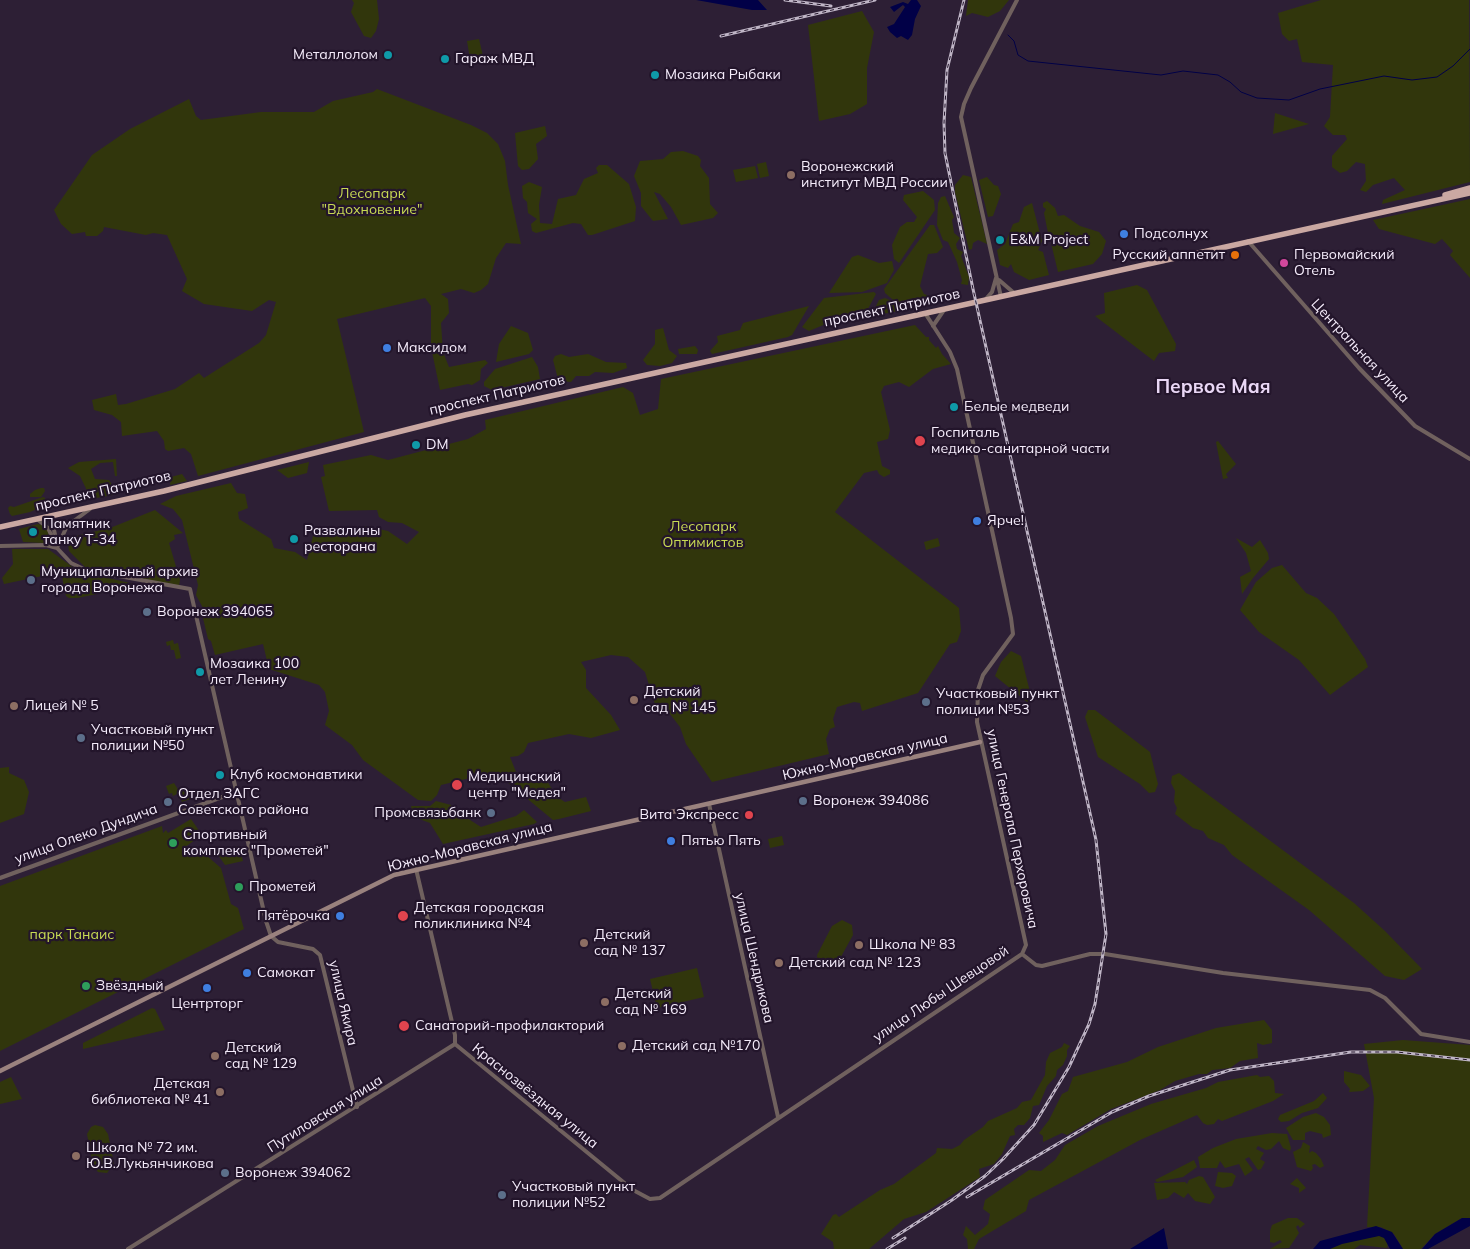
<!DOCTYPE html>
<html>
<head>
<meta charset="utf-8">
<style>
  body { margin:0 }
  canvas { display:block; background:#2d1f35 }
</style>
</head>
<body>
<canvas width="1470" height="1249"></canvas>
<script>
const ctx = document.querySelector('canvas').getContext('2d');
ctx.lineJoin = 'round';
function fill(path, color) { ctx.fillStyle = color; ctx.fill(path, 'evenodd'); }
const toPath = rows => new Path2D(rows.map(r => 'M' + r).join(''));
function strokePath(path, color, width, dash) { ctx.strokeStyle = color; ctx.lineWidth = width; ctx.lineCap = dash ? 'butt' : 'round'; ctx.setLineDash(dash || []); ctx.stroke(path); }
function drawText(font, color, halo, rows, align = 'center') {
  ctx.font = font + ' Mulish,sans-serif'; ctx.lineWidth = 4.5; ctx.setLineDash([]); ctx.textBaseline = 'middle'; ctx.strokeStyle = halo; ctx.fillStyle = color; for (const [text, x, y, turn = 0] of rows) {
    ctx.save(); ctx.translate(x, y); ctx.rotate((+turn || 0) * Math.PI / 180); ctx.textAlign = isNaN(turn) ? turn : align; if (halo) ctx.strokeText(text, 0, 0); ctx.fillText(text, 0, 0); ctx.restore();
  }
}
fill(toPath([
  [352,0,377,0,379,19,376,31,371,38,364,36,351,12,354,3],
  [968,0,1009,0,1000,11,988,17,972,13,966,16],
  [1321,0,1469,0,1470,182,1382,204,1383,200,1405,190,1394,178,1373,185,1366,192,1360,190,1366,181,1365,164,1356,162,1347,171,1340,173,1332,167,1332,156,1347,139,1345,135,1333,135,1324,126,1330,117,1333,65,1302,62,1297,39,1289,41,1282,34,1278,13],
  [862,11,874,32,867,68,867,104,850,114,819,121,808,25],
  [479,39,483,56,470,59,467,41],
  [377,89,471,125,487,133,498,144,505,161,508,185,521,244,506,243,496,258,488,284,481,290,474,293,461,289,441,294,448,299,449,313,441,323,443,352,449,367,485,360,488,363,481,369,480,380,472,385,468,384,440,390,431,347,431,306,425,298,337,319,364,432,198,476,191,454,184,448,168,451,165,449,164,441,157,431,122,436,121,422,112,415,94,410,92,400,116,394,118,405,126,404,175,389,199,373,204,378,259,343,266,335,276,302,269,300,252,311,204,304,182,291,187,279,167,235,153,233,146,235,104,227,103,231,97,236,86,236,85,232,72,234,61,224,54,210,92,155,130,129,189,99,196,116,201,120,261,112,314,112,333,101,373,92],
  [1275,113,1309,124,1273,134],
  [545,126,547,136,536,144,538,159,529,169,522,170,518,166,515,133],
  [683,151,698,156,701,160,700,166,709,178,710,204,718,213,713,218,681,225,671,207,660,194,654,192,668,219,653,221,641,206,641,193,634,176,640,161,663,159,671,152],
  [766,162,769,176,760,178,757,164],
  [599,165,607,165,629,184,636,207,635,221,592,235,588,235,581,224,573,223,536,233,532,231,531,224,537,219,528,213,527,202,523,198,522,186,529,182,542,187,539,205,540,223,552,224,558,199,576,195,584,179,598,173,596,168],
  [755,166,758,178,736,182,733,170],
  [963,175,971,177,987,244,978,240,973,243,972,249,969,250,955,192,955,185],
  [987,177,994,185,998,186,1001,194,993,216,988,217,979,180],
  [923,191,934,200,935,210,899,263,894,259,892,245,900,227,907,222,914,222,917,217,903,200,904,195],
  [945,196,954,217,952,220,954,233,960,238,956,244,957,249,963,252,961,256,969,277,968,285,961,284,962,280,957,262,948,242,943,240,937,225,938,203,941,197],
  [1470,199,1470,278,1450,255,1453,251,1442,239,1435,244,1379,229,1373,220],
  [1047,201,1055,208,1058,216,1064,215,1080,226,1099,232,1106,241,1102,254,1093,264,1058,272,1051,243,1053,238,1048,233,1044,213,1046,209,1043,207,1043,203],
  [1032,203,1042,241,1038,250,1043,252,1049,275,1029,280,1014,272,1011,264,1008,268,1000,265,997,250,1005,244,1013,224,1019,222,1024,207],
  [930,225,934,225,943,247,937,253,928,254,920,286,924,294,936,298,936,301,905,310,885,293,884,289],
  [858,255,879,263,892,261,894,270,887,283,862,292,829,293,852,257],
  [1137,285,1147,290,1176,344,1175,351,1159,353,1154,361,1095,316,1105,313,1104,293],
  [874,292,876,294,863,318,848,322,833,321,809,331,802,327,824,298],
  [885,298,894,302,900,308,899,311,877,315,874,310,879,300],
  [809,306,792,335,788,337,712,354,710,351,718,342,717,336,740,330,743,323],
  [915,325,926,337,929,337,929,340,936,348,938,346,942,354,951,364,933,369,909,387,899,382,884,386,881,392,890,430,888,439,877,442,882,466,890,470,890,474,884,477,879,474,877,470,864,473,835,512,959,608,961,631,957,642,950,644,918,693,862,711,860,703,854,702,837,707,833,719,835,727,830,729,826,739,829,754,712,782,686,744,680,727,670,714,657,711,645,672,628,657,611,655,581,662,586,670,586,688,611,715,620,730,591,738,569,734,528,743,524,752,518,756,510,757,516,772,531,780,547,781,557,797,565,802,586,797,591,811,559,819,553,820,495,772,441,785,437,795,431,801,418,800,363,760,352,745,325,725,329,711,325,692,319,685,269,669,263,644,215,655,211,641,208,639,202,614,203,608,196,595,198,585,182,520,173,509,160,504,176,496,231,483,237,493,245,494,248,508,238,512,239,519,271,539,274,548,295,552,307,560,313,536,365,526,388,531,407,544,419,532,402,523,388,522,379,517,377,510,329,511,321,477,325,476,323,465,371,455,388,460,468,439,486,429,485,420,623,387,633,393,640,415,658,409,661,379],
  [511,326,528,333,533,350,529,354,496,362,499,344],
  [663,328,669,350,677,356,672,363,660,366,647,365,643,360,655,344,655,330],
  [695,346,698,350,697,354,679,354,678,349],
  [561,354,569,357,588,354,606,362,626,363,627,368,613,373,595,372,589,376,576,376,571,382,560,381,558,379,553,360,555,356],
  [532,357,538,367,540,379,492,390,484,386,484,382,495,369],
  [1218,441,1236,464,1226,474,1228,478,1223,479,1216,442],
  [116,459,117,476,115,476,113,462,100,463,91,469,95,479,109,480,118,494,91,499,80,476,68,468,79,462],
  [309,462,307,473,288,478,277,470],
  [182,474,187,481,170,485,171,477],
  [41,488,44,488,45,491,41,497,30,497,30,494,35,490],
  [43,497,45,498,46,505,30,512,12,516,10,514,8,508,10,506,14,507],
  [155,510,183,533,174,535,175,539,169,543,180,580,179,586,96,571,86,568,69,551,67,538,110,528],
  [38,524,45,526,49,533,44,543,23,542,19,529],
  [938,538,940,546,926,550,924,542],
  [1236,538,1252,547,1260,540,1268,553,1269,559,1253,578,1242,594,1240,577,1251,571,1246,553],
  [12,549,48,549,78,571,134,584,133,587,77,598,69,598,66,596,61,572,4,584,2,578,13,564],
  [1282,565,1306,593,1317,598,1334,614,1365,659,1368,667,1330,695,1299,660,1259,632,1240,610,1256,582,1272,568],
  [173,640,174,644,178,643,181,658,176,659,174,650,171,650,170,645,167,646,166,642],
  [1011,651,1021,656,1032,700,1027,702,995,676,1001,662],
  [1088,710,1095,710,1150,752,1158,784,1155,792,1149,793,1140,784,1098,757,1085,717],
  [9,767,9,773,24,780,29,792,24,814,0,823,0,768],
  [1179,773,1354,903,1385,931,1422,969,1404,980,1385,976,1309,910,1232,855,1224,845,1208,838,1203,831,1193,828,1175,814,1177,808,1174,802,1175,791,1171,783,1172,776],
  [174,783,179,791,190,789,193,798,182,802,179,793,173,796,172,793,169,794,166,786],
  [436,801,451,805,456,811,481,827,516,816,524,810,537,822,534,824,443,844,430,823,414,817,411,806,430,806],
  [191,819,202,835,185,847,199,849,221,868,231,904,238,908,244,929,0,1051,0,886,162,826,163,833,166,830,168,833],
  [782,836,784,845,770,848,768,839],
  [238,846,243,861,225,865,216,852],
  [842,920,852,925,853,935,837,964,828,969,823,968,818,965,817,955,832,926],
  [697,968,704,997,657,1008,650,979],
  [152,1008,155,1009,165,1030,83,1049,83,1043],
  [1264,1020,1272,1030,1272,1043,1263,1045,1257,1043,1258,1058,1240,1061,1230,1068,1212,1070,1207,1074,1199,1074,1175,1081,1160,1090,1111,1109,1067,1135,1062,1133,1043,1142,1043,1136,1039,1133,1049,1120,1062,1094,1068,1091,1073,1077,1127,1062,1158,1047,1216,1028],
  [1403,1040,1470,1045,1470,1218,1462,1218,1435,1234,1421,1249,1403,1249,1394,1234,1381,1227,1367,1227,1374,1098,1364,1044],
  [1064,1043,1070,1046,1067,1050,1067,1056,1063,1065,1057,1070,1056,1076,1047,1086,1039,1105,1033,1106,1030,1118,1024,1125,1018,1125,1014,1129,1015,1135,1010,1136,1002,1154,994,1164,979,1169,980,1177,926,1212,904,1219,869,1249,834,1249,833,1242,821,1234,833,1215,836,1214,839,1217,880,1190,894,1184,936,1153,937,1148,952,1149,960,1145,964,1140,983,1127,988,1121,1017,1108,1022,1102,1031,1100,1045,1075,1046,1062,1050,1053,1062,1047],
  [1344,1071,1361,1075,1370,1086,1363,1091,1349,1092,1350,1089,1344,1082],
  [1257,1075,1260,1077,1269,1076,1274,1081,1275,1093,1284,1094,1273,1101,1222,1121,1218,1119,1214,1124,1207,1125,1203,1123,1197,1115,1140,1140,1029,1200,1026,1211,979,1239,974,1249,968,1249,967,1239,963,1235,966,1226,975,1235,988,1224,990,1214,983,1209,985,1200,1029,1170,1041,1171,1055,1160,1065,1145,1098,1126,1151,1104,1206,1088,1218,1082],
  [11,1077,22,1099,0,1104,0,1082],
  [1323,1093,1327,1098,1318,1108,1302,1113,1289,1121,1281,1122,1278,1119,1280,1115,1314,1101],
  [1316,1113,1324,1117,1330,1125,1331,1135,1323,1138,1322,1134,1310,1131,1305,1133,1305,1140,1293,1140,1286,1128,1303,1117],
  [95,1125,103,1127,108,1134,114,1164,107,1173,98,1172,93,1165,87,1134,91,1127],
  [1272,1133,1287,1134,1291,1148,1290,1151,1283,1148,1279,1141,1271,1149,1266,1150,1258,1146,1256,1149,1264,1153,1260,1159,1265,1162,1261,1169,1258,1170,1249,1157,1245,1159,1253,1170,1245,1176,1239,1164,1225,1168,1220,1161,1217,1168,1200,1168,1198,1157,1213,1148,1236,1139],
  [1303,1142,1310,1146,1309,1153,1312,1151,1316,1153,1321,1159,1324,1166,1320,1168,1315,1164,1312,1165,1313,1168,1311,1171,1297,1167,1293,1152,1301,1148],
  [1194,1160,1197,1167,1183,1177,1157,1182,1155,1180],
  [1218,1172,1232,1173,1236,1176,1232,1186,1223,1188,1215,1186],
  [1199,1176,1203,1177,1215,1197,1210,1204,1195,1201,1188,1193,1184,1198,1174,1192,1168,1198,1157,1200,1154,1183,1185,1182,1187,1184,1189,1180],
  [1297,1178,1306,1188,1299,1193,1299,1188,1290,1184],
  [1288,1218,1297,1218,1305,1224,1300,1228,1298,1225,1296,1227,1299,1233,1289,1248,1270,1249,1282,1242,1280,1240,1274,1243,1270,1242,1270,1231,1272,1225],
  [1385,1235,1388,1244,1387,1248,1360,1245,1354,1249,1329,1249,1348,1239]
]), '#31360c');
fill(toPath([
  [696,0,758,0,767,10,752,10],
  [911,0,917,0,921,6,915,19,912,35,908,40,901,36,897,38,890,32,887,27,894,24,905,7,903,5,894,12,890,7,903,2,908,4],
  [1462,1218,1470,1218,1470,1226,1428,1249,1422,1249,1435,1234],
  [1376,1226,1392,1232,1403,1249,1390,1249,1384,1238,1379,1236,1342,1244,1330,1249,1313,1249,1320,1241],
  [1164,1228,1168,1249,1130,1249]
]), '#010047');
strokePath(toPath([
  [1008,35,1014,41,1018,55,1028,61,1161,75,1183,71,1218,75,1230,82,1241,92,1257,98,1289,100,1320,89,1384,76,1412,80,1437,77,1453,66,1470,49]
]), '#010047', 1);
strokePath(toPath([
  [1248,241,1359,368,1415,426,1470,459],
  [999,280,1014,293],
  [1001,297,961,117,964,104,971,88,1017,0],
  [985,300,992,292,996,278],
  [933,326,944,310],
  [51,516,57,544],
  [37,519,48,528,57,548],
  [0,546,46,545,57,548,71,563,86,570,190,589,266,921,271,936,278,942,313,949,320,955,357,1107],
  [57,548,67,526,90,509],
  [709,804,778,1117],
  [416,869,455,1035,455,1044,633,1190,650,1199,660,1198,1022,954,1026,945,977,722,978,690,983,675,1013,634,1011,618,957,369,950,352,925,313],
  [0,878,236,792],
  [1022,954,1036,965,1042,966,1090,954,1105,954,1223,973,1370,990,1385,998,1421,1034,1470,1042],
  [128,1249,455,1044]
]), '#70615e', 4);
strokePath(toPath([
  [0,1071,394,875,980,742]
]), '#9a827e', 4.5);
strokePath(toPath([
  [1445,195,1470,188],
  [0,527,164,491,465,415,1470,193]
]), '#caa8a2', 5.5);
const rail = toPath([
  [785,0,831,6],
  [721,36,875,0],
  [967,1197,1112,1112,1149,1096,1230,1070,1351,1052,1397,1052,1470,1060],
  [893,1238,952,1200,985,1176,1003,1159,1034,1125,1069,1067,1089,1024,1095,1004,1106,934,1096,840,973,289,945,153,944,123,947,70,964,0],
  [887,1249,905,1238]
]);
strokePath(rail, '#bfb5c6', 3);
strokePath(rail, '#23152b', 1, [4]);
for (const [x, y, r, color] of [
  [388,55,5,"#0f9aa8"],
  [445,59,5,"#0f9aa8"],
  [655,75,5,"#0f9aa8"],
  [791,175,5,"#8d6e63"],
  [1124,234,5,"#3f7fe0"],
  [1000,240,5,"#0f9aa8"],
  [1235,255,5,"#e8710a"],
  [1284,263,5,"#d1479c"],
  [387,348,5,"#3f7fe0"],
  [954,407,5,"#0f9aa8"],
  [920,441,6,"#e0444e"],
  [416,445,5,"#0f9aa8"],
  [977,521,5,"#3f7fe0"],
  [33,532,5,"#0f9aa8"],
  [294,539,5,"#0f9aa8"],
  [31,580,5,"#5c6f8a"],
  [147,612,5,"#5c6f8a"],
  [200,672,5,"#0f9aa8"],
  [634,700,5,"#8d6e63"],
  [926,702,5,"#5c6f8a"],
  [14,706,5,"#8d6e63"],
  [81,738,5,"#5c6f8a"],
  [220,775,5,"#0f9aa8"],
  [457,785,6,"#e0444e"],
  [803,801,5,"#5c6f8a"],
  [168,802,5,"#5c6f8a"],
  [491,813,5,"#5c6f8a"],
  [749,815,5,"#e0444e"],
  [671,841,5,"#3f7fe0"],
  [173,843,5,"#2e9e5b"],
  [239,887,5,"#2e9e5b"],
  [340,916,5,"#3f7fe0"],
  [403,916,6,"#e0444e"],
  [584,943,5,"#8d6e63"],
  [859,945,5,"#8d6e63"],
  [779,963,5,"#8d6e63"],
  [247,973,5,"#3f7fe0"],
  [86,986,5,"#2e9e5b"],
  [207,988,5,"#3f7fe0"],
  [605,1002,5,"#8d6e63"],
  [404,1026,6,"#e0444e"],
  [622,1046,5,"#8d6e63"],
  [215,1056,5,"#8d6e63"],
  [220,1092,5,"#8d6e63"],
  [76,1156,5,"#8d6e63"],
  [225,1173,5,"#5c6f8a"],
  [502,1195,5,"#5c6f8a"]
]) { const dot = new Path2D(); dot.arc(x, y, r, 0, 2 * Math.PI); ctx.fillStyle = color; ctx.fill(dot); strokePath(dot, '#23152b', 2); }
drawText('14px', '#f5ecfb', '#23152b', [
  ["Металлолом",378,55,"right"],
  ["Гараж МВД",455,59],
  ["Мозаика Рыбаки",665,75],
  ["Воронежский",801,167],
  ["институт МВД России",801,183],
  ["Подсолнух",1134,234],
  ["E&M Project",1010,240],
  ["Русский аппетит",1225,255,"right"],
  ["Первомайский",1294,255],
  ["Отель",1294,271],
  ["Максидом",397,348],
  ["Белые медведи",964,407],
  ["Госпиталь",931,433],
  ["медико-санитарной части",931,449],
  ["DM",426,445],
  ["Ярче!",987,521],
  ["Памятник",43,524],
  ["танку Т-34",43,540],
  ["Развалины",304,531],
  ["ресторана",304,547],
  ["Муниципальный архив",41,572],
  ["города Воронежа",41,588],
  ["Воронеж 394065",157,612],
  ["Мозаика 100",210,664],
  ["лет Ленину",210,680],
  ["Детский",644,692],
  ["сад № 145",644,708],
  ["Участковый пункт",936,694],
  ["полиции №53",936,710],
  ["Лицей № 5",24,706],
  ["Участковый пункт",91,730],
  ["полиции №50",91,746],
  ["Клуб космонавтики",230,775],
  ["Медицинский",468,777],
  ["центр \"Медея\"",468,793],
  ["Отдел ЗАГС",178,794],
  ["Советского района",178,810],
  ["Воронеж 394086",813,801],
  ["Промсвязьбанк",481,813,"right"],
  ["Вита Экспресс",739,815,"right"],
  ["Спортивный",183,835],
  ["комплекс \"Прометей\"",183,851],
  ["Пятью Пять",681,841],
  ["Прометей",249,887],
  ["Детская городская",414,908],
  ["поликлиника №4",414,924],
  ["Пятёрочка",330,916,"right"],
  ["Детский",594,935],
  ["сад № 137",594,951],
  ["Школа № 83",869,945],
  ["Детский сад № 123",789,963],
  ["Самокат",257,973],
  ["Звёздный",96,986],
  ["Детский",615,994],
  ["сад № 169",615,1010],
  ["Центрторг",207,1004,"center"],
  ["Cанаторий-профилакторий",415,1026],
  ["Детский сад №170",632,1046],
  ["Детский",225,1048],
  ["сад № 129",225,1064],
  ["Детская",210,1084,"right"],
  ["библиотека № 41",210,1100,"right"],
  ["Школа № 72 им.",86,1148],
  ["Ю.В.Лукьянчикова",86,1164],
  ["Воронеж 394062",235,1173],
  ["Участковый пункт",512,1187],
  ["полиции №52",512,1203]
], 'left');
drawText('14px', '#c8da53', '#23152b', [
  ["Лесопарк",372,194],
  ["\"Вдохновение\"",372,210],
  ["Лесопарк",703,527],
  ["Оптимистов",703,543],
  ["парк Танаис",72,935]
]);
drawText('14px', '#f5ecfb', '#23152b', [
  ["проспект Патриотов",892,308,-12],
  ["Центральная улица",1360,351,47],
  ["проспект Патриотов",497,395,-13],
  ["проспект Патриотов",103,491,-13],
  ["Южно-Моравская улица",865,757,-13],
  ["улица Генерала Перхоровича",1012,829,78],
  ["улица Олеко Дундича",86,834,-20],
  ["Южно-Моравская улица",470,847,-14],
  ["улица Шендрикова",754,958,77],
  ["улица Любы Шевцовой",941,994,-34],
  ["улица Якира",343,1003,77],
  ["Краснозвёздная улица",535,1096,39],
  ["Путиловская улица",325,1114,-32]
]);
drawText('bold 19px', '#e9d7f5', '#23152b', [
  ["Первое Мая",1213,387]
]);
</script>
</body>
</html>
